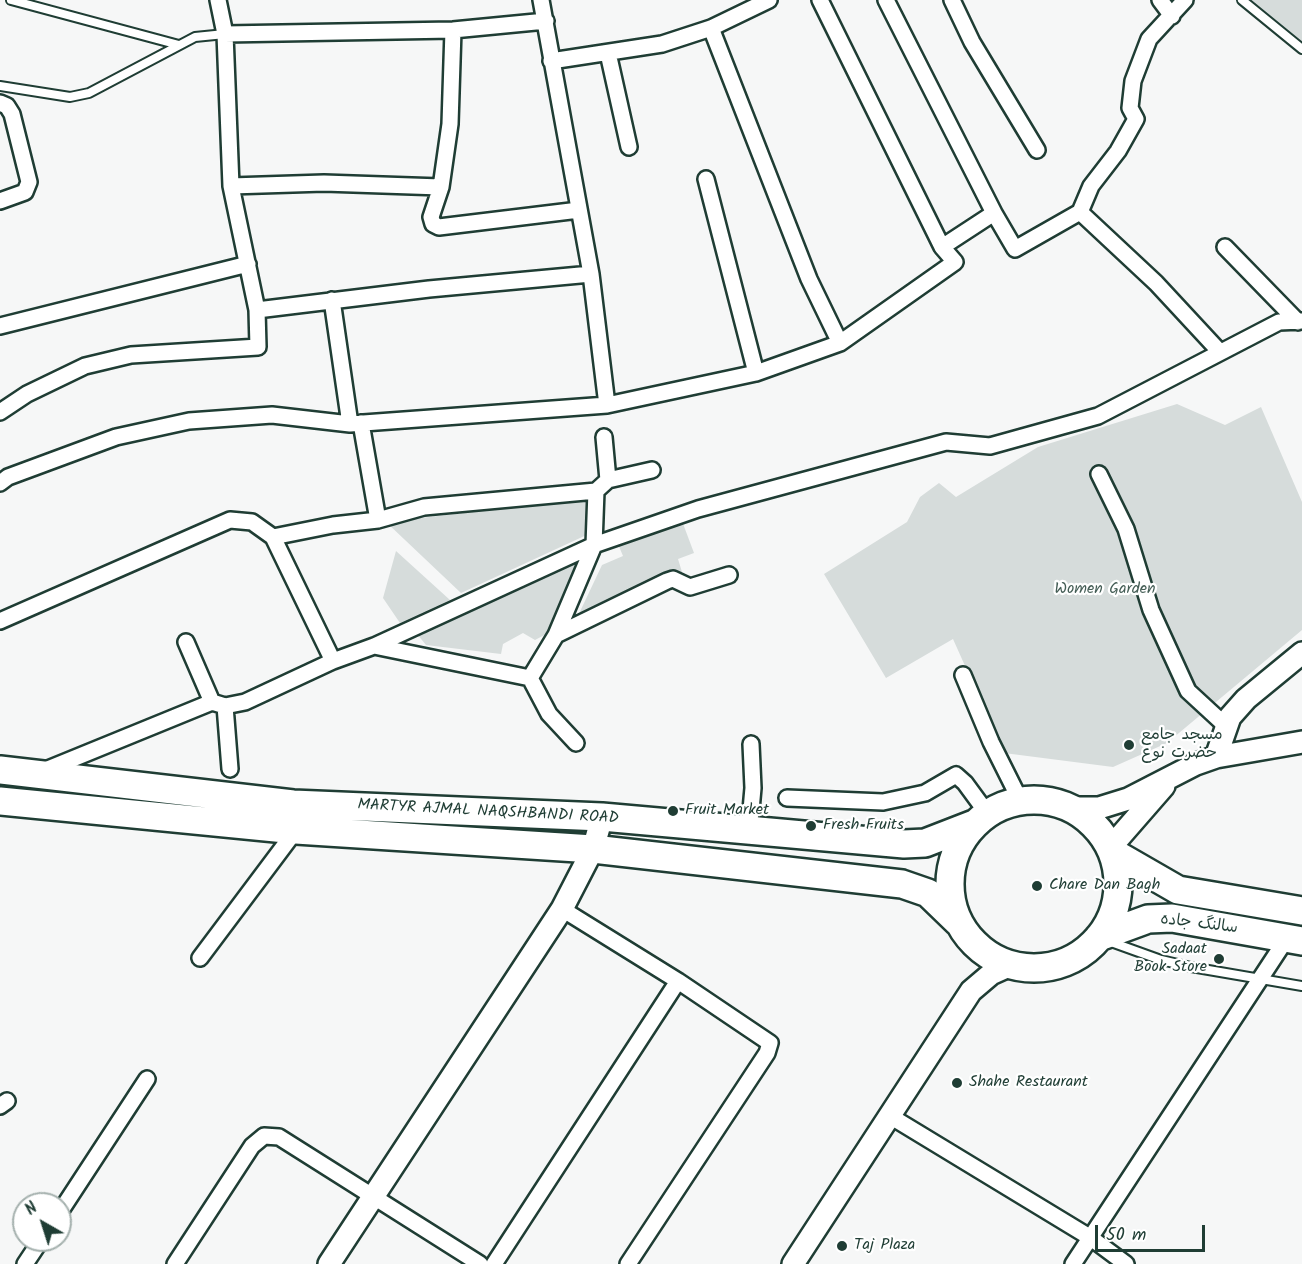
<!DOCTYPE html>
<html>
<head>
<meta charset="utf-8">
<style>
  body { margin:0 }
  #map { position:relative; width:1302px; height:1264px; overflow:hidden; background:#f6f7f7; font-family:Kalam,sans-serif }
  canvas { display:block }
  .north { position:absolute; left:12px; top:1192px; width:60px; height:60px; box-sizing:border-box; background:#fff; border:2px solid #a5b1ae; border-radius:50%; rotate:321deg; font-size:16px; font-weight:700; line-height:24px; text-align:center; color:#1f3d34 }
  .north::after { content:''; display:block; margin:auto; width:21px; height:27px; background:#1f3d34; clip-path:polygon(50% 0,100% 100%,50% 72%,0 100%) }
  .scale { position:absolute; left:1095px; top:1225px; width:110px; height:27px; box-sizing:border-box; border:3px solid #1f3d34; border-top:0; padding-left:8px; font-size:18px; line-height:21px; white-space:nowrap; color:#1f3d34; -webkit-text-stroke:4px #fff; paint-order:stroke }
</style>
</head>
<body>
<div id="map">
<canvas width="1302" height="1264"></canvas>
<div class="north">N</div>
<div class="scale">50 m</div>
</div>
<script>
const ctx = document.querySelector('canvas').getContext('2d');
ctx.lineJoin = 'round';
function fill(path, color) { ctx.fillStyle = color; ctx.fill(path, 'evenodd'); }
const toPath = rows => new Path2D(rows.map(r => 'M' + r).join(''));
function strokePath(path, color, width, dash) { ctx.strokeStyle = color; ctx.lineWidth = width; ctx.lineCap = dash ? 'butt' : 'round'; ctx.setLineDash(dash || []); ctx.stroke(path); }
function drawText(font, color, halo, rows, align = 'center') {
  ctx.font = font + ' Kalam,"Playpen Sans Arabic",sans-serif'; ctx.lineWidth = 4.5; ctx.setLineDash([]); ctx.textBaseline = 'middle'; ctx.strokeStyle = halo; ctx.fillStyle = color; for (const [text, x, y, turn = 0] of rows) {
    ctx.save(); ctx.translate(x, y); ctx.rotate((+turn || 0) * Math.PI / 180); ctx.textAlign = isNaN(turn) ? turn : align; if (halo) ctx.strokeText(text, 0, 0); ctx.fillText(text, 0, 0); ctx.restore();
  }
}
fill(toPath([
  [1248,0,1302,0,1302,44,1265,15],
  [1177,404,1225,425,1261,407,1302,502,1302,630,1167,743,1113,767,1004,753,953,639,886,678,824,574,907,522,920,497,939,483,956,497,1038,447],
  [594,498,593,532,461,593,386,522],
  [682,521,694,553,678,559,682,572,576,620,602,565,623,556,618,544],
  [396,551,450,600,400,623,383,598],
  [590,554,554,630,535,640,523,633,503,644,501,654,426,645,417,634]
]), '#d6dcdb');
const lane = toPath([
  [11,0,179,45],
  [1242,0,1302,49],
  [0,86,70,97,89,93,195,37,225,34],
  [1111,942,1161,960,1191,967,1302,986]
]);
const street = toPath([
  [541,0,591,274,607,405],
  [820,0,942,247],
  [886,0,994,213],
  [952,0,972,42,1037,150],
  [1160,0,1172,16],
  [711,28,809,279,840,343],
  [453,30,450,124,441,187,431,217,433,224,439,227,579,210],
  [225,34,453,30,546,21],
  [608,53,629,147],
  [551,61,662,44,711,28,769,0],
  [0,103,7,106,12,114,29,182,25,192,0,201],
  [706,179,756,373],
  [231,186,324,183,441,187],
  [1080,212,1156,283,1220,352],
  [1225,247,1298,322],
  [332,300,350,424],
  [257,310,429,289,591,274],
  [0,326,248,264],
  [0,412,27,394,85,366,131,355,258,347,257,310,231,186,225,34,218,0],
  [361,423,378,520],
  [604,437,608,480],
  [1099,474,1126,529,1151,610,1188,691,1226,726],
  [0,483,8,477,116,437,189,421,272,415,350,424,607,405,756,373,840,343,955,262,942,247,994,213,1015,249,1080,212,1091,186,1118,151,1136,119,1130,108,1133,81,1149,39,1185,0],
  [273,537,333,661],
  [0,621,230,520,252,522,273,537,333,525,378,520,424,507,596,491,608,480,652,470],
  [556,635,667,581,673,579,690,587,729,575],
  [186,642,212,702],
  [374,646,530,678],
  [963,675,991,742,1020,800],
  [530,678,556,635,594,545,596,491],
  [530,678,549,714,576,743],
  [225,706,230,769],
  [43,771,212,702,225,706,245,702,333,661,374,646,594,545,698,509,946,442,990,446,1098,416,1279,322,1302,321],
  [787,798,883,802,925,793,956,775,965,783,987,813],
  [749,832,753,788,751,744],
  [562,909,678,981,770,1043,767,1053,628,1264],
  [200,958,296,830],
  [0,1106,7,1101],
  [890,1116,1091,1238,1126,1264],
  [60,1212,147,1079],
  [25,1264,41,1240],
  [175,1264,252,1146,264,1136,279,1137,480,1264],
  [494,1264,678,981],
  [1073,1264,1287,938]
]);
const secondary = toPath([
  [1216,757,1230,717,1246,699,1302,653],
  [1071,808,1099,808,1128,799,1196,764,1216,757,1302,742],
  [1110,848,1164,786],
  [329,1264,562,909,593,849,602,817],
  [793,1264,971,991,991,974,1011,965]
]);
const highway = toPath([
  [0,770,293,804,602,817,904,844,925,843,974,824],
  '950 884a84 84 0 1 1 168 0a84 84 0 1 1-168 0Z',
  [0,801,296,830,593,849,902,884,928,893,958,922],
  [1112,852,1178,890,1302,911],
  [1099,937,1148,919,1172,918,1302,941]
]);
strokePath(lane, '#1f3d34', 12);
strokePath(street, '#1f3d34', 20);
strokePath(secondary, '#1f3d34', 26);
strokePath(highway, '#1f3d34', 32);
strokePath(lane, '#fff', 8);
strokePath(street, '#fff', 15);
strokePath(secondary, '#fff', 21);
strokePath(highway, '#fff', 27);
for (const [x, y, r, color] of [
  [1129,745,6,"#1f3d34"],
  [673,811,6,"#1f3d34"],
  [811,826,6,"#1f3d34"],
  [1037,886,6,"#1f3d34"],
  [1219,959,6,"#1f3d34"],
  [957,1083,6,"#1f3d34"],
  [842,1246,6,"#1f3d34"]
]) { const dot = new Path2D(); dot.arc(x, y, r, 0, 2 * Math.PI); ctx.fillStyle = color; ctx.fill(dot); strokePath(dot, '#fff', 2); }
drawText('16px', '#445d55', '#fff', [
  ["Women Garden",1105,590]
]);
drawText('16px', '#1f3d34', '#fff', [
  ["مسجد جامع",1141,736],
  ["حضرت نوع",1141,754],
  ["Fruit Market",685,811],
  ["Fresh Fruits",823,826],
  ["Chare Dan Bagh",1049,886],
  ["Sadaat",1207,950,"right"],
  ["Book Store",1207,968,"right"],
  ["Shahe Restaurant",969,1083],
  ["Taj Plaza",854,1246]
], 'left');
drawText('16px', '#1f3d34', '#fff', [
  ["MARTYR AJMAL NAQSHBANDI ROAD",488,813,3],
  ["سالنگ جاده",1199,925,7]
]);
</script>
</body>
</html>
